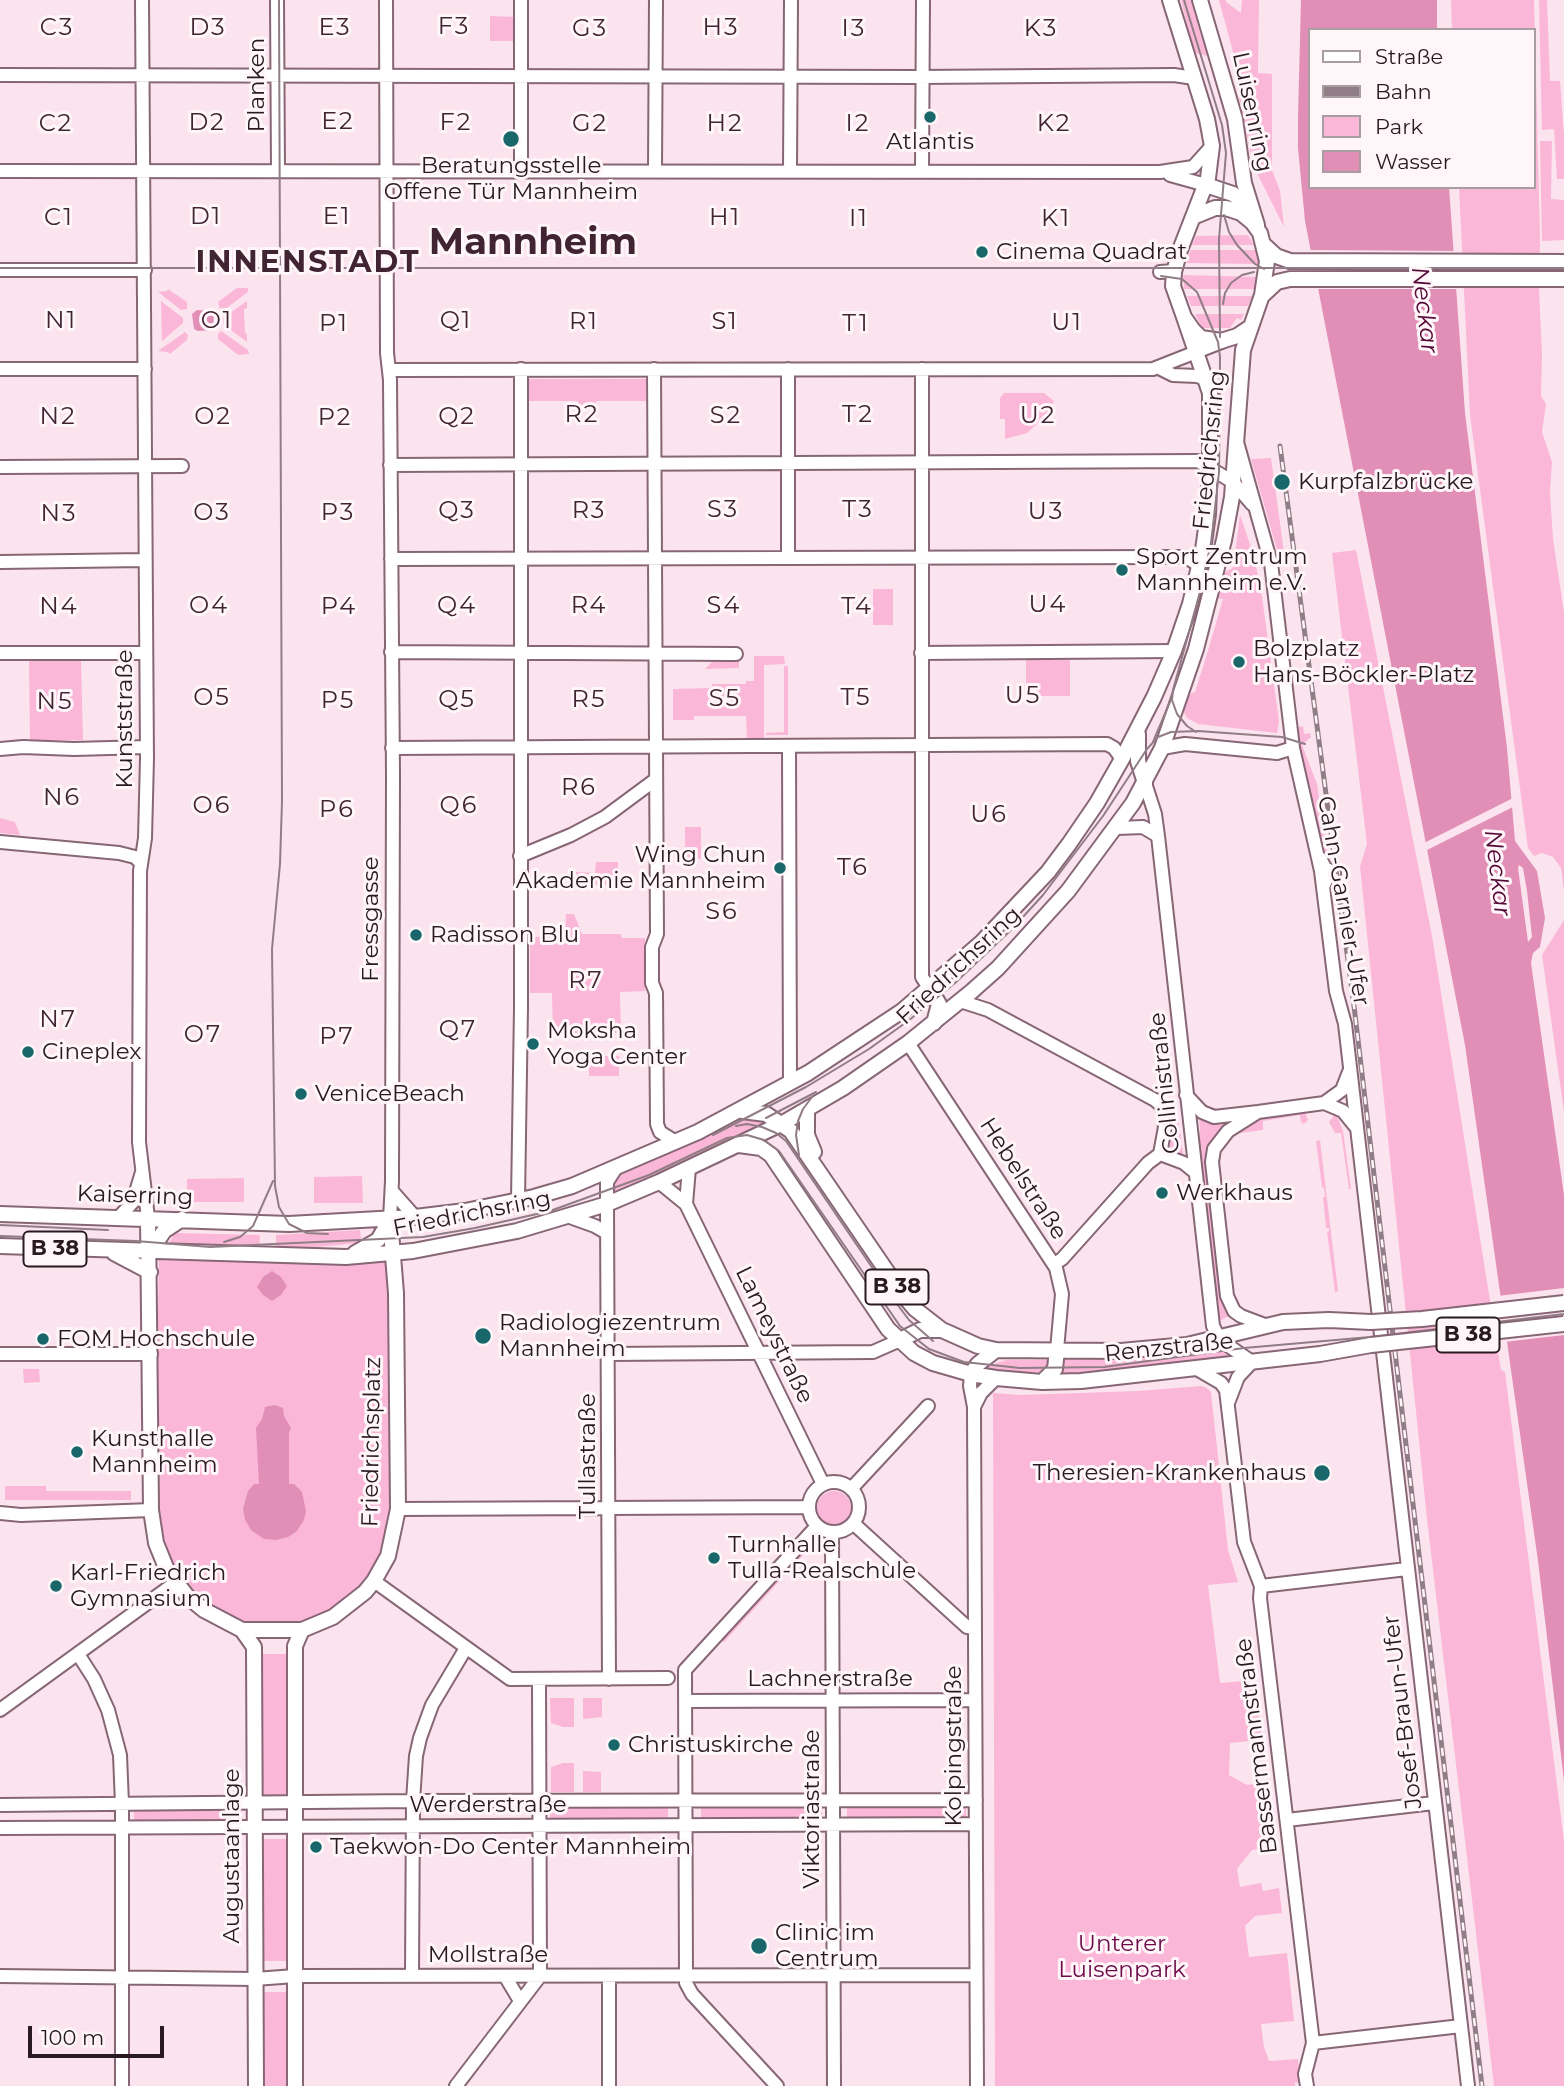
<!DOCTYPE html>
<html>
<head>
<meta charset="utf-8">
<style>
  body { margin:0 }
  #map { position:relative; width:1564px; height:2086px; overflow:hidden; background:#fce4ee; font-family:Montserrat,sans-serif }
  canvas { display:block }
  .legend { position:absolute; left:1308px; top:28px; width:228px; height:161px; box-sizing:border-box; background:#fef6f9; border:2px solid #a89ea2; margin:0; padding:9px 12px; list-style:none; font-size:21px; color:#281a20 }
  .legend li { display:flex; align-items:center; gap:14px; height:35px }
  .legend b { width:35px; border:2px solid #a89ea2 }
  .scale { position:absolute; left:28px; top:2026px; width:136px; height:32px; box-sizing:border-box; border:4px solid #281a20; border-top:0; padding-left:9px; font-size:21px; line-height:24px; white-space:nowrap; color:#281a20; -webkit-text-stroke:5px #fef6f9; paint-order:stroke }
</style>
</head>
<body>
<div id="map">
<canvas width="1564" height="2086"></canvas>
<ul class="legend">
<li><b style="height:9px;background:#fff"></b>Straße</li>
<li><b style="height:9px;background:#907d85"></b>Bahn</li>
<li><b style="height:19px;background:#fbb7d7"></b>Park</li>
<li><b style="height:19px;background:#e28fb7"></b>Wasser</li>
</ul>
<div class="scale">100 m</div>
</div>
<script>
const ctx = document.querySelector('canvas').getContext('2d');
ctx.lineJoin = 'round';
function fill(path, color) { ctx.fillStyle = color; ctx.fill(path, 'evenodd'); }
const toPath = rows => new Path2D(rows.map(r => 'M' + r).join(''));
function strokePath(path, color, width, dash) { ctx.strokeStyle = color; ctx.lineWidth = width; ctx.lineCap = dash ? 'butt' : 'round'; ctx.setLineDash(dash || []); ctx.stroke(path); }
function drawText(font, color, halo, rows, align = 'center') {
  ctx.font = font + ' Montserrat,sans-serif'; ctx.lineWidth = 6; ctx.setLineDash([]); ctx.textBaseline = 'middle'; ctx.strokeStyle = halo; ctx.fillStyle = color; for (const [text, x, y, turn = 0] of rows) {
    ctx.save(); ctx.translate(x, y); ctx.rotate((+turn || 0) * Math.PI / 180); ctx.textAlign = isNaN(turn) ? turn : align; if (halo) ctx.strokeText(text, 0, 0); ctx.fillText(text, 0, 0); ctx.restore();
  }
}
fill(toPath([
  [1181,0,1191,0,1203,43,1212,57,1194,53],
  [1219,0,1226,0,1226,2,1241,13,1242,0,1259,0,1258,73,1272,74,1272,170,1280,191,1284,227,1253,165,1238,93,1236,63],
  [1451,0,1534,0,1540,236,1539,290,1542,354,1541,396,1546,404,1542,432,1552,462,1550,493,1553,539,1564,613,1564,891,1561,868,1553,857,1542,853,1534,856,1528,848,1470,415,1459,187,1534,187,1534,30,1452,30],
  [1539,0,1547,0,1550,81,1560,81,1564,136,1564,179,1557,179,1554,129,1542,130],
  [490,16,515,17,515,41,490,41],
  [1540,141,1552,141,1551,199,1564,200,1564,240,1542,241],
  [1248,235,1254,245,1192,245,1196,236],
  [1191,250,1256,250,1260,264,1185,263],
  [1183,275,1260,277,1255,289,1184,289],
  [237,288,248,288,248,292,224,310,220,309,218,302],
  [168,289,187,302,187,309,181,310,158,292,167,291],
  [1187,296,1252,296,1248,306,1191,306],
  [161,301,183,318,183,323,162,341],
  [247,301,247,308,244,309,245,333,247,334,247,342,223,324,223,318],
  [1195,314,1244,314,1241,320,1237,318,1230,328,1202,328],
  [221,331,248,350,249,354,238,355,218,339,218,334],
  [185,332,188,335,187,340,170,354,168,352,158,351],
  [528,379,646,379,646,401,596,401,595,407,578,407,578,401,527,401],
  [1004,393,1044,393,1054,401,1048,413,1027,433,1005,439,1005,419,1000,419,1000,398],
  [1271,458,1285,559,1280,560,1251,459],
  [1240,515,1254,556,1262,597,1279,721,1277,733,1198,724,1187,718,1182,709,1187,695,1195,692,1207,654,1223,599,1216,598,1222,574,1233,568],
  [1356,550,1432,936,1501,1370,1505,1372,1564,1841,1564,2086,1494,2086,1427,1519,1360,866,1367,844,1332,553],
  [873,589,893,589,893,625,873,625],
  [754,656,784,656,785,664,764,665,764,740,747,740,746,716,694,716,694,720,673,720,673,689,711,688,712,684,746,684,746,681,754,681],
  [29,660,81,660,83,740,30,741],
  [739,660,739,668,705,669,713,661],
  [1026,660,1070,660,1070,696,1026,696],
  [784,666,788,666,788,735,766,735,766,733,784,732],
  [1303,726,1304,734,1310,733,1311,737,1302,745,1317,784,1329,865,1326,864,1303,771,1296,728],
  [0,818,15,822,20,835,0,833],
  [685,827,701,827,701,859,685,859],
  [596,862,618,862,618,885,587,885,586,879,576,878,576,872,595,873],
  [1564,910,1564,1112,1542,955,1564,920],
  [566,914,574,914,582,934,621,934,622,938,645,938,645,991,620,992,621,1033,553,1033,552,993,530,993,530,937,565,936],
  [589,1056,619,1056,619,1076,589,1076],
  [1176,1104,1184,1160,1169,1152,1172,1132,1169,1110],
  [1304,1110,1308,1120,1304,1124,1301,1122,1300,1115,1263,1121,1263,1130,1234,1134,1258,1119],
  [1336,1113,1343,1131,1351,1189,1349,1189,1341,1133,1335,1133,1329,1122],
  [1199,1115,1232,1121,1213,1141,1233,1314,1219,1321,1216,1311,1197,1141,1200,1132],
  [745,1117,772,1122,618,1194,612,1191,614,1178],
  [1320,1140,1338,1291,1335,1292,1327,1232,1329,1231,1329,1228,1326,1228,1323,1197,1325,1197,1324,1188,1322,1187,1316,1141],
  [362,1176,363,1203,314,1203,314,1177],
  [244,1178,244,1202,187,1202,187,1179],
  [360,1230,361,1238,358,1243,276,1251,276,1235],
  [175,1233,260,1235,259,1251,170,1246,169,1243],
  [159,1259,389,1260,393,1508,388,1540,370,1578,343,1605,299,1625,248,1625,231,1620,204,1605,174,1571,161,1540,155,1478],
  [1213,1345,1233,1359,1058,1377,980,1369,1006,1360,1110,1359],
  [23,1369,39,1369,40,1382,24,1383],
  [1201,1386,1207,1388,1211,1392,1228,1550,1238,1582,1208,1585,1220,1683,1255,1680,1262,1740,1230,1743,1229,1775,1247,1785,1267,1782,1275,1846,1252,1850,1237,1869,1240,1887,1261,1883,1263,1891,1279,1888,1282,1913,1255,1916,1245,1926,1249,1957,1287,1953,1294,2021,1261,2024,1264,2047,1269,2061,1298,2059,1300,2082,1295,2083,1295,2086,995,2086,993,1393,1021,1395,1138,1391],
  [5,1486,46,1486,46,1491,131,1491,131,1500,5,1500],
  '817 1508a17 17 0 1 1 34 0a17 17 0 1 1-34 0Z',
  [810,1542,813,1544,724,1642,721,1640],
  [261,1654,289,1654,289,1798,260,1797],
  [550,1698,574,1698,574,1727,563,1727,551,1723],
  [583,1698,602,1698,602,1717,583,1719],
  [563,1763,574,1763,574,1792,551,1792,551,1767],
  [583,1771,601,1772,601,1792,583,1792],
  [550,1805,668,1805,668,1821,550,1821],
  [701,1805,822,1805,822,1821,701,1821],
  [847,1805,966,1805,966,1821,847,1821],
  [242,1807,242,1821,134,1822,134,1808],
  [260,1839,289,1839,290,1961,261,1961],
  [261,1992,290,1992,290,2086,261,2086]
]), '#fbb7d7');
fill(toPath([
  [1301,0,1437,0,1437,30,1310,30,1310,187,1449,187,1465,413,1507,748,1515,841,1537,871,1545,918,1540,947,1533,953,1531,963,1564,1195,1564,1781,1538,1561,1465,1045,1305,221,1298,148,1298,117],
  [1519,865,1523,868,1527,891,1532,937,1528,942,1518,868],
  [197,310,212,311,214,315,213,330,198,331,194,329,192,314],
  [272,1271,281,1277,287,1286,281,1295,272,1301,263,1295,257,1287,263,1277],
  [275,1405,283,1408,284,1416,291,1428,289,1433,289,1484,294,1484,302,1492,306,1511,304,1520,297,1531,288,1537,276,1540,264,1539,251,1530,245,1520,243,1509,248,1491,254,1484,259,1484,256,1428,262,1419,265,1407]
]), '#e28fb7');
fill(toPath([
  [1308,250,1457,251,1460,289,1315,289],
  [1515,797,1515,806,1425,851,1424,843],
  [1564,1288,1564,1335,1504,1342,1498,1296]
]), '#fce4ee');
const minor = toPath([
  [142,0,147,758,145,838,140,871,139,1142,148,1218],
  [277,0,278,170],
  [386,0,387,353,390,380,393,775,392,1181,390,1219],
  [521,0,521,171],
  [0,75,919,77,1174,75,1194,78],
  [655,170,656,0],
  [0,171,1160,172,1193,167,1211,147],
  [790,171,791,0],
  [922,172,923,0],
  [1170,175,1206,185],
  [0,270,145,270],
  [1160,272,1174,271],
  [1159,368,1173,375,1197,376,1206,379],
  [0,369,145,369],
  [654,369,657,934,652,947,652,983,656,993,657,1124,660,1132,676,1142],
  [922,369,922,977,930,989],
  [389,370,1153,369,1224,341],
  [1237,442,1271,563,1293,748,1321,871,1336,991,1345,1024,1468,2086],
  [390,465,1198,461,1233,482,1252,504],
  [0,467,182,466],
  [788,558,788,369],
  [391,559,1172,557,1186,557,1200,566],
  [0,562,144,560],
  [391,652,736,654],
  [0,653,146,653],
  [921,653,1174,651],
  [789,746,790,1083],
  [392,748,1107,744,1114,748,1122,759],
  [1162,748,1185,744,1277,753,1293,748],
  [0,749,23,747,74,749,147,747],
  [1145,783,1155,814,1158,836,1213,1326,1220,1340,1252,1362,1238,1377,1228,1403],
  [1117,828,1143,827,1158,836],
  [0,842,119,853,135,857,141,863],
  [520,856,571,835,605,817,655,780],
  [1320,858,1325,868,1334,873,1327,878,1323,887],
  [960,1001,988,1010,1155,1100,1163,1107],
  [908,1043,1056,1268,1062,1294,1057,1350],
  [1186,1095,1202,1112,1214,1117,1258,1112,1324,1103,1342,1090,1349,1072],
  [1324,1103,1343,1111,1355,1126],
  [1258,1112,1228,1131,1214,1149,1212,1162,1227,1296,1234,1311,1241,1316,1265,1325],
  [1160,1154,1184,1163,1195,1172],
  [659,1182,686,1204,823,1484],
  [392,1191,415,1217],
  [518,1200,521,1007,521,369],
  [686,1204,689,1168],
  [119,1217,133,1202,142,1172],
  [570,1217,595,1226,607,1233],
  [1054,1264,1062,1259,1148,1163,1160,1154,1165,1127,1163,1107],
  [0,1354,151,1354],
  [608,1354,873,1352,898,1341],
  [1197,1369,1221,1383,1226,1390,1244,1542,1261,1586,1260,1598,1313,2043,1305,2074,1307,2086],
  [971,1374,970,1386,974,1407,977,2086],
  [974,1407,981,1393,996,1378],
  '809 1507a25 25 0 1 1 50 0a25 25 0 1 1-50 0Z',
  [851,1489,928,1406],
  [398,1509,809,1507],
  [0,1513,21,1515,151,1510],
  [854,1524,967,1627,975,1628],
  [832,1533,834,2086],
  [374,1581,510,1679,668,1678],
  [1261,1586,1407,1569],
  [78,1654,94,1679,108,1710,120,1755,122,1804,122,2086],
  [609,1679,607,1204,607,1182,616,1168],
  [685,1701,975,1700],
  [0,1710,175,1583],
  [0,1805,413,1801,976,1800],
  [1287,1820,1434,1803],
  [0,1828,976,1824],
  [0,1976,255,1979,295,1976,976,1975],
  [412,1976,413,1801,416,1756,420,1738,432,1705,466,1648],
  [505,1976,520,2001],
  [609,1976,609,2086],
  [1313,2043,1461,2026],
  [456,2086,540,1976,539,1685],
  [777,2086,692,1994,686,1983,685,1670,817,1526]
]);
const major = toPath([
  [1170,0,1207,119,1212,146,1208,178,1180,250,1174,272,1173,286,1184,317,1193,330,1201,338,1221,341,1237,336,1249,328],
  [1200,0,1235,119,1244,183,1257,225],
  [1206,185,1233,194,1250,209],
  [1264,245,1276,256,1290,261,1564,262],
  [1262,296,1277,282,1290,279,1564,279],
  [1138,734,1138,761,1145,783],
  [930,989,939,1004,934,1023],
  [807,1110,807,1135,814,1152],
  [742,1111,766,1114,791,1131,903,1295,915,1309,942,1330,978,1346,996,1350,1121,1351,1187,1345,1283,1322,1329,1320,1371,1322],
  [739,1145,761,1148,771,1155,888,1329,914,1353,933,1363,971,1374,996,1378,1042,1382,1081,1381,1320,1354,1371,1345],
  [0,1214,289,1224,415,1217,465,1211,534,1197,572,1186,698,1132,808,1073,902,1011,982,942,1048,872,1069,844,1097,803,1122,759,1154,697,1174,651,1190,604,1203,550,1208,514,1210,462,1210,393,1184,317],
  [148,1218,151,1510,156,1543,167,1570,187,1596,204,1610,242,1630,254,1647,256,2086],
  [0,1246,346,1257,413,1251,517,1231,607,1204,659,1182,783,1123,843,1088,908,1043,971,992,998,968,1068,891,1133,803,1162,748,1196,649,1224,540,1232,497,1243,350,1262,295,1267,261,1260,233,1252,222,1241,213,1226,208,1215,208,1193,217],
  [150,1252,164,1231,182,1219],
  [114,1253,150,1272],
  [355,1253,378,1240,390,1220],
  [898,1341,920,1330,942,1330],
  [971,1374,978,1364,996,1350],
  [1042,1382,1055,1369,1057,1350],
  [242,1630,302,1630,333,1617,365,1592,374,1581,388,1556,398,1509,396,1293,390,1219],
  [295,2086,295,1646,302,1630]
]);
strokePath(minor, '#876675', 16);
strokePath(major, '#876675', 18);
strokePath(minor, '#fff', 12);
strokePath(major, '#fff', 14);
strokePath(toPath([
  [279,0,282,801,280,864,272,949,275,1186,279,1207,289,1224,307,1233,328,1234],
  [1184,0,1222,125,1226,153,1219,239,1220,337],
  [1224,215,1229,232,1237,245,1255,264,1264,269],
  [0,268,1564,268],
  [1161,276,1182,279,1197,292,1218,342,1220,357,1219,472,1211,543,1200,592,1173,690,1172,700,1177,714,1187,726,1196,732],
  [1223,304,1225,293,1231,283,1242,275,1254,272],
  [1153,742,1172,697],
  [766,1118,816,1092],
  [736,1126,747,1124,762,1127,776,1133,786,1141,897,1304,909,1320,933,1341],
  [713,1135,806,1087,869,1049,908,1021,955,983,1011,930,1043,895,1103,816,1147,749,1158,737,1171,732,1198,731,1282,737,1305,744],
  [799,1155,796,1135,798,1121,803,1109,812,1097],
  [0,1225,108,1230],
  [0,1236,136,1241,210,1247,423,1237,475,1228,550,1211,649,1175,727,1138,747,1135,764,1140,779,1151,900,1326,929,1349,964,1362,1020,1368,1104,1367,1244,1348,1370,1337,1564,1314],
  [224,1242,240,1237,253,1226,273,1181]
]), '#907d85', 2);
const rail = toPath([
  [1280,446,1354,1006,1482,2086]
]);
strokePath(rail, '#907d85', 5);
strokePath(rail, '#fef6f9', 2.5, [8]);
const majorBridge = toPath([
  [1371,1322,1422,1319,1564,1303],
  [1371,1345,1564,1324]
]);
strokePath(majorBridge, '#876675', 18, []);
strokePath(majorBridge, '#fff', 14);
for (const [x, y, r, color] of [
  [930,117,7,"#19676b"],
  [511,139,9,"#19676b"],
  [982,252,7,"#19676b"],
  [1282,482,9,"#19676b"],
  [1122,570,7,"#19676b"],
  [1239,662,7,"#19676b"],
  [780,868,7,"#19676b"],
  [416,935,7,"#19676b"],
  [533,1044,7,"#19676b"],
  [28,1052,7,"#19676b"],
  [301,1094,7,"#19676b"],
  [1162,1193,7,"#19676b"],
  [483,1336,9,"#19676b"],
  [43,1339,7,"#19676b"],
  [77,1452,7,"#19676b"],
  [1322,1473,9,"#19676b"],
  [714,1558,7,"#19676b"],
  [56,1586,7,"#19676b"],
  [614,1745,7,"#19676b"],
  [316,1847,7,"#19676b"],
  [759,1946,9,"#19676b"]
]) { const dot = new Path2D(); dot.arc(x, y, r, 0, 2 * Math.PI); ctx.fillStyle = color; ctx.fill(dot); strokePath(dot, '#fef6f9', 2.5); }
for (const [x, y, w] of [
  [55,1249,63],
  [897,1287,63],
  [1468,1335,63]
]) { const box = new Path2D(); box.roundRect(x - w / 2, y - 17.5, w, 35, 5); ctx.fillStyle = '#fef6f9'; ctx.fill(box); strokePath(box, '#281a20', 2); }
drawText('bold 21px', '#281a20', null, [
  ["B 38",55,1249],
  ["B 38",897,1287],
  ["B 38",1468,1335]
]);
drawText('23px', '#281a20', '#fef6f9', [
  ["Planken",257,85,-90],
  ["Luisenring",1252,112,78],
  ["Friedrichsring",1210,450,-84],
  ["Kunststraße",125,719,-90],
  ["Cahn-Garnier-Ufer",1343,901,80],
  ["Fressgasse",371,919,-90],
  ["Friedrichsring",959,966,-43],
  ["Collinistraße",1165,1083,-96],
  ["Hebelstraße",1023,1179,57],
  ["Kaiserring",135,1196,2],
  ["Friedrichsring",472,1214,-11],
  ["Lameystraße",774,1335,64],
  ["Renzstraße",1169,1348,-6],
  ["Friedrichsplatz",372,1442,-89],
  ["Tullastraße",588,1456,-90],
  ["Lachnerstraße",830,1679],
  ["Josef-Braun-Ufer",1403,1712,-97],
  ["Kolpingstraße",954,1746,-90],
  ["Bassermannstraße",1257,1746,-97],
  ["Werderstraße",488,1805],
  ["Viktoriastraße",812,1809,-90],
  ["Augustaanlage",232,1856,-90],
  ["Mollstraße",488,1955]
]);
drawText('23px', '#281a20', '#fef6f9', [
  ["Atlantis",930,142,"center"],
  ["Beratungsstelle",511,166,"center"],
  ["Offene Tür Mannheim",511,192,"center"],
  ["Cinema Quadrat",996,252],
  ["Kurpfalzbrücke",1298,482],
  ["Sport Zentrum",1136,557],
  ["Mannheim e.V.",1136,583],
  ["Bolzplatz",1253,649],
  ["Hans-Böckler-Platz",1253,675],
  ["Wing Chun",766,855,"right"],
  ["Akademie Mannheim",766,881,"right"],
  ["Radisson Blu",430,935],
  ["Moksha",547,1031],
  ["Yoga Center",547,1057],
  ["Cineplex",42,1052],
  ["VeniceBeach",315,1094],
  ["Werkhaus",1176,1193],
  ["Radiologiezentrum",499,1323],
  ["Mannheim",499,1349],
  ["FOM Hochschule",57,1339],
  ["Kunsthalle",91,1439],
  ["Mannheim",91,1465],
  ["Theresien-Krankenhaus",1306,1473,"right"],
  ["Turnhalle",728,1545],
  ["Tulla-Realschule",728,1571],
  ["Karl-Friedrich",70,1573],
  ["Gymnasium",70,1599],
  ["Christuskirche",628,1745],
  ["Taekwon-Do Center Mannheim",330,1847],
  ["Clinic im",775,1933],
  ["Centrum",775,1959]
], 'left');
drawText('23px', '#6e0a48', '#fef6f9', [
  ["Unterer",1122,1944],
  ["Luisenpark",1122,1970]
]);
ctx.letterSpacing = '2px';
drawText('24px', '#412432', '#fef6f9', [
  ["F3",454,27],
  ["C3",57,28],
  ["D3",208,28],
  ["E3",335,28],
  ["H3",721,28],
  ["G3",590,29],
  ["I3",854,29],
  ["K3",1041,29],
  ["E2",338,122],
  ["D2",207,123],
  ["F2",456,123],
  ["C2",56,124],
  ["G2",590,124],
  ["H2",725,124],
  ["I2",858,124],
  ["K2",1054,124],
  ["D1",206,217],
  ["E1",337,217],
  ["C1",59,218],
  ["H1",725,218],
  ["I1",859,219],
  ["K1",1056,219],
  ["N1",61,321],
  ["O1",217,321],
  ["Q1",456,321],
  ["R1",584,322],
  ["S1",725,322],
  ["U1",1067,323],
  ["P1",334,324],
  ["T1",856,324],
  ["R2",582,415],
  ["T2",858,415],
  ["S2",726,416],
  ["U2",1038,416],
  ["N2",58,417],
  ["O2",213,417],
  ["Q2",457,417],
  ["P2",335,418],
  ["S3",723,510],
  ["T3",858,510],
  ["Q3",457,511],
  ["R3",589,511],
  ["U3",1046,512],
  ["O3",212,513],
  ["P3",338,513],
  ["N3",59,514],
  ["U4",1048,605],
  ["O4",209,606],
  ["Q4",457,606],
  ["R4",589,606],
  ["S4",724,606],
  ["N4",59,607],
  ["P4",339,607],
  ["T4",857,607],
  ["U5",1023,696],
  ["O5",212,698],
  ["T5",856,698],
  ["S5",725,699],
  ["Q5",457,700],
  ["R5",589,700],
  ["P5",338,701],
  ["N5",55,702],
  ["R6",579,788],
  ["N6",62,798],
  ["O6",212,806],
  ["Q6",459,806],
  ["P6",337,810],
  ["U6",989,815],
  ["T6",853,868],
  ["S6",722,912],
  ["R7",586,981],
  ["N7",58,1020],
  ["Q7",458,1030],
  ["O7",203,1035],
  ["P7",337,1037]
]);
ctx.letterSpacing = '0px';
drawText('italic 24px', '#540936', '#fef6f9', [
  ["Neckar",1424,310,83],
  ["Neckar",1497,873,83]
]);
ctx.letterSpacing = '2px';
drawText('bold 30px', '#412432', '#fef6f9', [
  ["INNENSTADT",308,263]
]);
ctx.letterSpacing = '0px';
drawText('bold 37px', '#412432', '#fef6f9', [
  ["Mannheim",533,243]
]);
</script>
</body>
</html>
